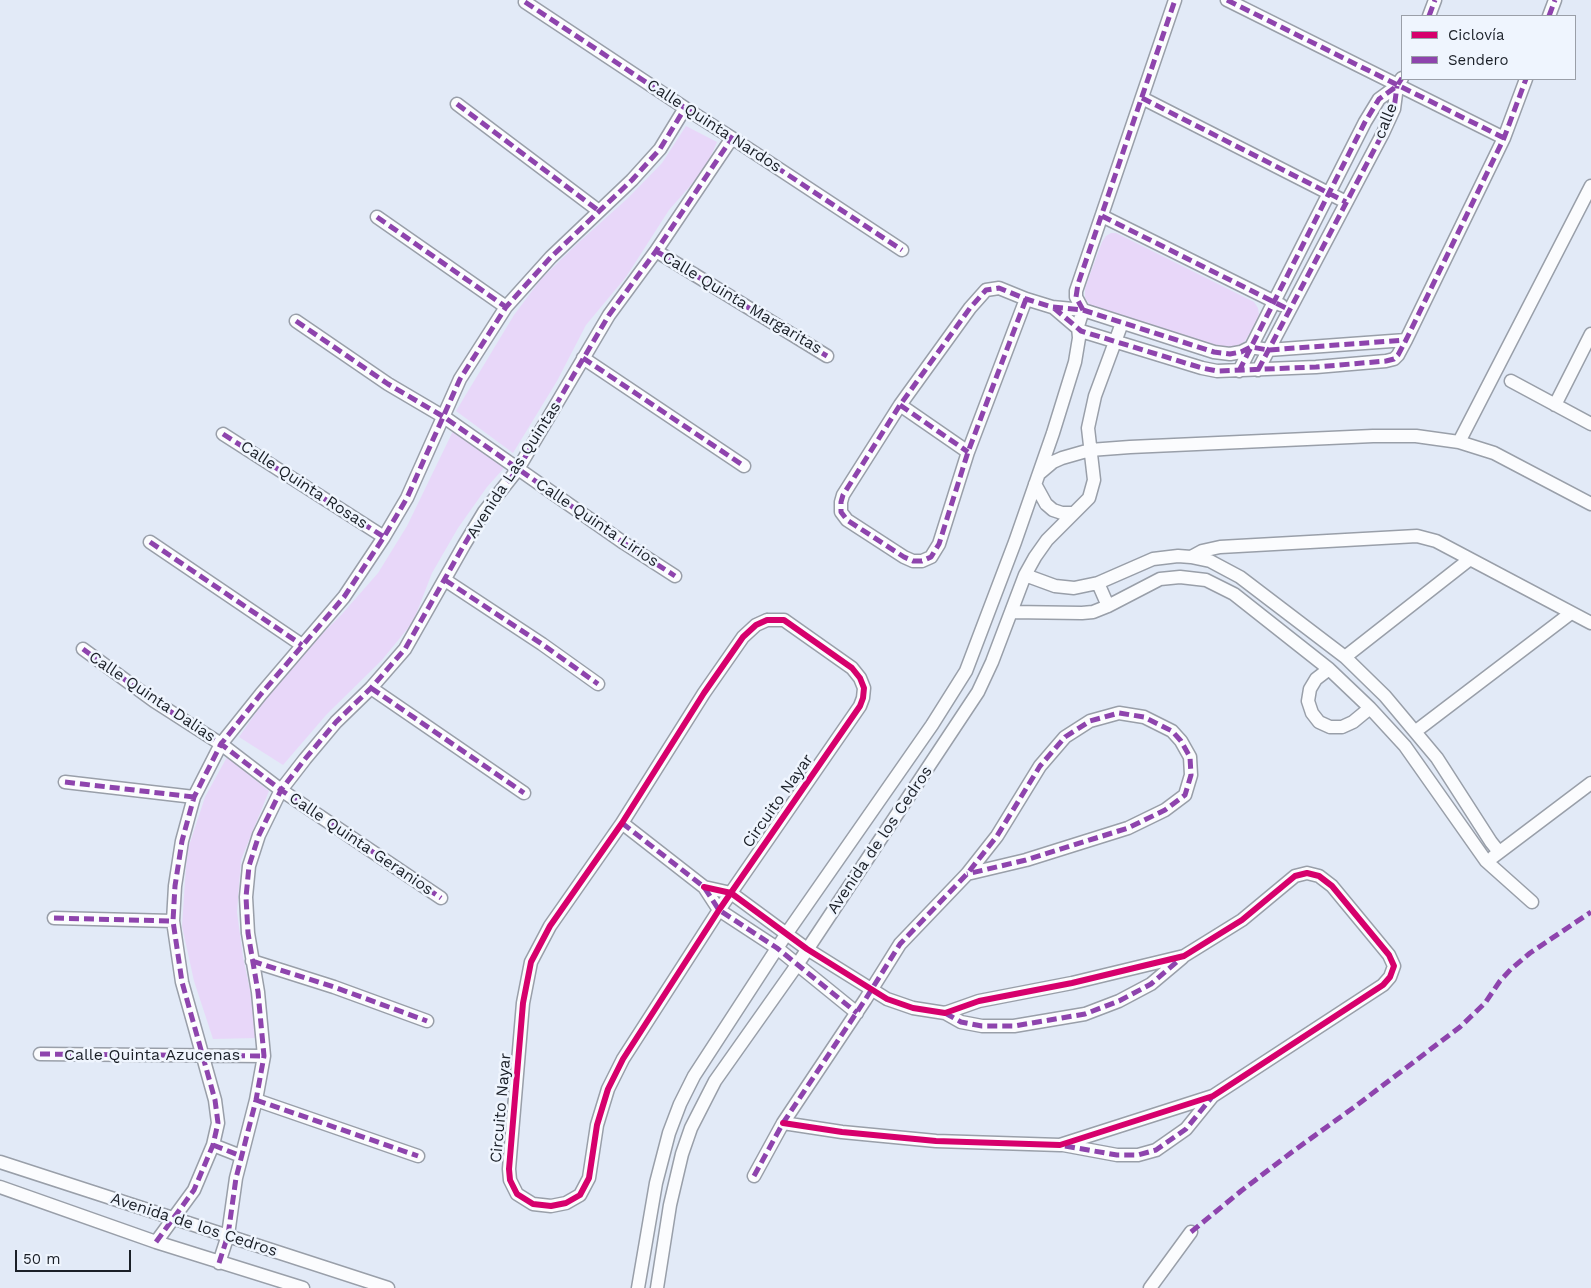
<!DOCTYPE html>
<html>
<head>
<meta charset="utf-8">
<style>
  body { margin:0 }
  #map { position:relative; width:1591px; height:1288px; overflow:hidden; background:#e2eaf7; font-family:"Work Sans",sans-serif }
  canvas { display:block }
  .legend { position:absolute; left:1401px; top:15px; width:175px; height:65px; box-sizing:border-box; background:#eff5fe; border:1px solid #9a9fa8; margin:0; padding:6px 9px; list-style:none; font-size:15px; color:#1a1f27 }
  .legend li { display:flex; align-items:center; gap:10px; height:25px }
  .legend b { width:25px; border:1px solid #9a9fa8 }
  .scale { position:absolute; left:15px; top:1250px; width:116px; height:22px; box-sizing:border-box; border:2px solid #1a1f27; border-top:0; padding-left:6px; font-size:15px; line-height:18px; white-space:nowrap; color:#1a1f27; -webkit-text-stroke:4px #eff5fe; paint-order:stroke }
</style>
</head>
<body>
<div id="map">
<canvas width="1591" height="1288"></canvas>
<ul class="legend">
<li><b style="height:6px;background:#d6006c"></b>Ciclovía</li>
<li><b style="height:6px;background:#8e44ad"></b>Sendero</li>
</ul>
<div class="scale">50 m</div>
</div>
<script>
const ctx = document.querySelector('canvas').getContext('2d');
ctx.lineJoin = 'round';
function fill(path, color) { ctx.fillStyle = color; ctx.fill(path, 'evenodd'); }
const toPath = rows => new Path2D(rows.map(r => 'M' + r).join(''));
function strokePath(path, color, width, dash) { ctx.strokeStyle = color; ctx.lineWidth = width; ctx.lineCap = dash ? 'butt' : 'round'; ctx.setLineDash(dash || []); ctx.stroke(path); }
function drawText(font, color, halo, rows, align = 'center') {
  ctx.font = font + ' "Work Sans",sans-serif'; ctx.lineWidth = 5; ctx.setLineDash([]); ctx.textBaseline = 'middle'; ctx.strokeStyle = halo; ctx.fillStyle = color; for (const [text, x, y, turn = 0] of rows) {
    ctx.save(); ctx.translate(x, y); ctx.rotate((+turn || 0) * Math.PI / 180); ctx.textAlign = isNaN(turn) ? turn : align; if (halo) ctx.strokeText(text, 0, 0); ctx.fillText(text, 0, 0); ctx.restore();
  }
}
fill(toPath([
  [686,126,717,142,706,168,669,210,626,277,586,325,557,381,513,453,456,411,514,315,541,279,578,243,628,198,662,163],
  [1111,233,1116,233,1254,302,1258,308,1259,315,1255,325,1243,344,1240,347,1222,350,1090,305,1085,298,1085,288,1102,242,1106,236],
  [454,429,504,468,487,487,458,528,432,573,413,622,382,660,327,714,283,765,239,737,266,698,307,649,342,614,378,573,407,526],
  [227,757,269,791,241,860,237,912,243,957,253,1004,256,1038,213,1039,194,981,182,926,187,852,205,797]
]), '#e8d7f9');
const minor = toPath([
  [1227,0,1504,138],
  [525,2,685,108,732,138,902,250],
  [1429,16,1435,0],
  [1549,16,1555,0],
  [1142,98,1346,202],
  [457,104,599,211],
  [1102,216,1281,305],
  [377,217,506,307],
  [656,251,827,356],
  [1026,299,968,452,939,544,931,557,922,561,913,561,904,557,847,520,841,512,841,502,843,495,900,405,970,308,986,290,999,288,1026,299,1052,307,1083,310,1214,352,1230,354,1241,352,1251,347,1268,350,1406,340],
  [1054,308,1081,331,1202,368,1217,371,1316,367,1386,361,1394,359,1398,355,1406,340,1504,138,1526,79],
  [296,321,388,384,444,417,624,543,675,576],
  [583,358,744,466],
  [1258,370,1383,133,1394,109,1397,86],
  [1239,371,1365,122,1379,99,1397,86,1402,78],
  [1511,381,1591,424],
  [900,405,968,452],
  [1555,405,1591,334],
  [223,434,384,537],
  [1459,442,1591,186],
  [1040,473,1053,462,1062,458,1090,450,1130,447,1373,436,1416,436,1459,442,1494,453,1591,504],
  [1035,484,1046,504,1053,510,1062,513,1072,513],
  [150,542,302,645],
  [1191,557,1202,551,1220,547,1417,536,1436,541,1591,623],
  [1025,575,1055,586,1074,588,1098,583,1153,559,1178,556,1191,557,1210,561,1240,577,1345,657,1385,696,1437,758,1491,842,1499,852],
  [445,580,542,644,598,684],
  [1098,583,1108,606],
  [1011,612,1082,613,1093,612,1108,606,1160,579,1180,577,1206,580,1234,594,1329,669,1370,708,1405,746,1486,861,1532,902],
  [767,620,784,620,852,668,860,678,864,688,863,698,860,706,719,910,623,1059,608,1089,597,1125,589,1178,580,1195,566,1203,551,1206,533,1204,517,1194,510,1180,509,1169,523,1003,531,962,550,926,622,823,704,693,743,637,756,625,767,620],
  [83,649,154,701,221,744,281,790,441,898],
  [1345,657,1470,559],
  [1329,669,1316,679,1310,689,1308,701,1312,713,1319,722,1330,727,1342,727,1353,722,1370,708],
  [371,688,524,793],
  [1416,731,1571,613],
  [65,782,194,797],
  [622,823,704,887,719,910,777,948,857,1013],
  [1493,857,1591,783],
  [704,887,731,893,807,949,887,999,913,1008,945,1013,979,1001,1072,983,1184,956,1242,920,1295,876,1307,873,1319,876,1332,886,1389,955,1394,966,1390,977,1383,985,1213,1096,1060,1145,936,1141,842,1132,783,1123],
  [54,918,173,921],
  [252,961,334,987,427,1021],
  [945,1013,961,1022,982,1026,1014,1026,1085,1014,1119,1001,1151,984,1182,958],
  [40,1054,264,1056],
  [256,1100,418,1156],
  [213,1145,241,1156],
  [1063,1145,1117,1155,1138,1155,1156,1150,1186,1129,1212,1097],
  [0,1162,388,1288],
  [754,1176,783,1123,865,1000,900,944,967,874,997,836,1040,766,1065,737,1090,721,1119,713,1144,717,1172,731,1181,741,1190,757,1191,775,1185,795,1165,810,1128,828,1026,860,967,874],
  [0,1187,156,1242,303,1288],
  [156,1242,194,1190,213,1145,218,1123,215,1100,182,982,173,921,175,886,182,841,194,797,221,744,261,694,344,597,384,537,407,498,460,379,506,307,551,257,632,180,660,149,685,108],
  [219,1263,228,1235,236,1178,256,1100,264,1056,258,992,248,933,246,897,249,866,259,835,281,790,305,759,336,722,371,688,405,649,464,545,484,512,518,469,609,315,656,251,732,138],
  [638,1288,656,1183,669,1133,680,1104,694,1076,787,933,932,725,966,671,1015,542,1053,433,1075,362,1079,338,1078,326,1083,310,1076,297,1076,291,1175,0],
  [657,1288,670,1205,682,1154,691,1128,715,1081,797,965,978,692,992,662,1025,575,1035,557,1047,540,1089,498,1094,480,1088,428,1095,396,1122,323],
  [1150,1288,1191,1232]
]);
strokePath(minor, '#999fa9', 15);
strokePath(minor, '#fbfcfe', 12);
strokePath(toPath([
  [1227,0,1504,138],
  [525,2,685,108,732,138,902,250],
  [1429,16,1435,0],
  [1549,16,1555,0],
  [1142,98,1346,202],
  [457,104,599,211],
  [1102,216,1290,310],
  [377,217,506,307],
  [656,251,827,356],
  [1026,299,968,452,939,544,931,557,922,561,913,561,904,557,847,520,841,512,841,502,843,495,900,405,970,308,986,290,999,288,1026,299,1052,307,1083,310,1214,352,1230,354,1241,352,1251,347,1268,350,1406,340],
  [1054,308,1081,331,1202,368,1217,371,1316,367,1386,361,1394,359,1398,355,1406,340,1504,138,1526,79],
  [1083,310,1076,297,1078,284,1175,0],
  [296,321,388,384,444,417,624,543,675,576],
  [583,358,744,466],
  [1258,370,1383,133,1394,109,1397,86],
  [1239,371,1365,122,1379,99,1397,86,1402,78],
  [900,405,968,452],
  [223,434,384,537],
  [150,542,302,645],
  [445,580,542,644,598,684],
  [83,649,154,701,221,744,281,790,441,898],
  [371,688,524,793],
  [65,782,194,797],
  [622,823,704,887,719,910,777,948,857,1013],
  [54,918,173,921],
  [252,961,334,987,427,1021],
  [945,1013,961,1022,982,1026,1014,1026,1085,1014,1119,1001,1151,984,1180,959],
  [40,1054,264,1056],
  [256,1100,418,1156],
  [213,1145,241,1156],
  [1065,1146,1117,1155,1138,1155,1156,1150,1186,1129,1212,1097],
  [754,1176,783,1123,865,1000,900,944,967,874,997,836,1040,766,1065,737,1090,721,1119,713,1144,717,1172,731,1181,741,1190,757,1191,775,1185,795,1165,810,1128,828,1026,860,967,874],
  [1191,1232,1241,1191,1292,1152,1353,1108,1460,1027,1485,1003,1500,981,1511,969,1530,953,1591,912],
  [156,1242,194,1190,213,1145,218,1123,215,1100,182,982,173,921,175,886,182,841,194,797,221,744,261,694,344,597,384,537,407,498,460,379,506,307,551,257,632,180,660,149,685,108],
  [219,1263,228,1235,236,1178,256,1100,264,1056,258,992,248,933,246,897,249,866,259,835,281,790,305,759,336,722,371,688,405,649,464,545,484,512,518,469,609,315,656,251,732,138]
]), '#8e44ad', 5, [10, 5]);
strokePath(toPath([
  [767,620,784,620,852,668,860,678,864,688,863,698,860,706,719,910,623,1059,608,1089,597,1125,589,1178,580,1195,566,1203,551,1206,533,1204,517,1194,510,1180,509,1169,523,1003,531,962,550,926,622,823,704,693,743,637,756,625,767,620],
  [704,887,731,893,807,949,887,999,913,1008,945,1013,979,1001,1072,983,1184,956,1242,920,1295,876,1307,873,1319,876,1332,886,1389,955,1394,966,1390,977,1383,985,1213,1096,1060,1145,936,1141,842,1132,783,1123]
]), '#d6006c', 6);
drawText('16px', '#1a1f27', '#eff5fe', [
  ["calle",1386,121,-68],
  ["Calle Quinta Nardos",714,126,33],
  ["Calle Quinta Margaritas",742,303,31],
  ["Avenida Las Quintas",514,470,-57],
  ["Calle Quinta Rosas",304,485,33],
  ["Calle Quinta Lirios",597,523,34],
  ["Calle Quinta Dalias",152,697,34],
  ["Circuito Nayar",778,801,-55],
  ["Avenida de los Cedros",880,840,-56],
  ["Calle Quinta Geranios",361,844,34],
  ["Calle Quinta Azucenas",152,1055],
  ["Circuito Nayar",501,1108,-85],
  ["Avenida de los Cedros",194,1225,18]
]);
</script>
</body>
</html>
